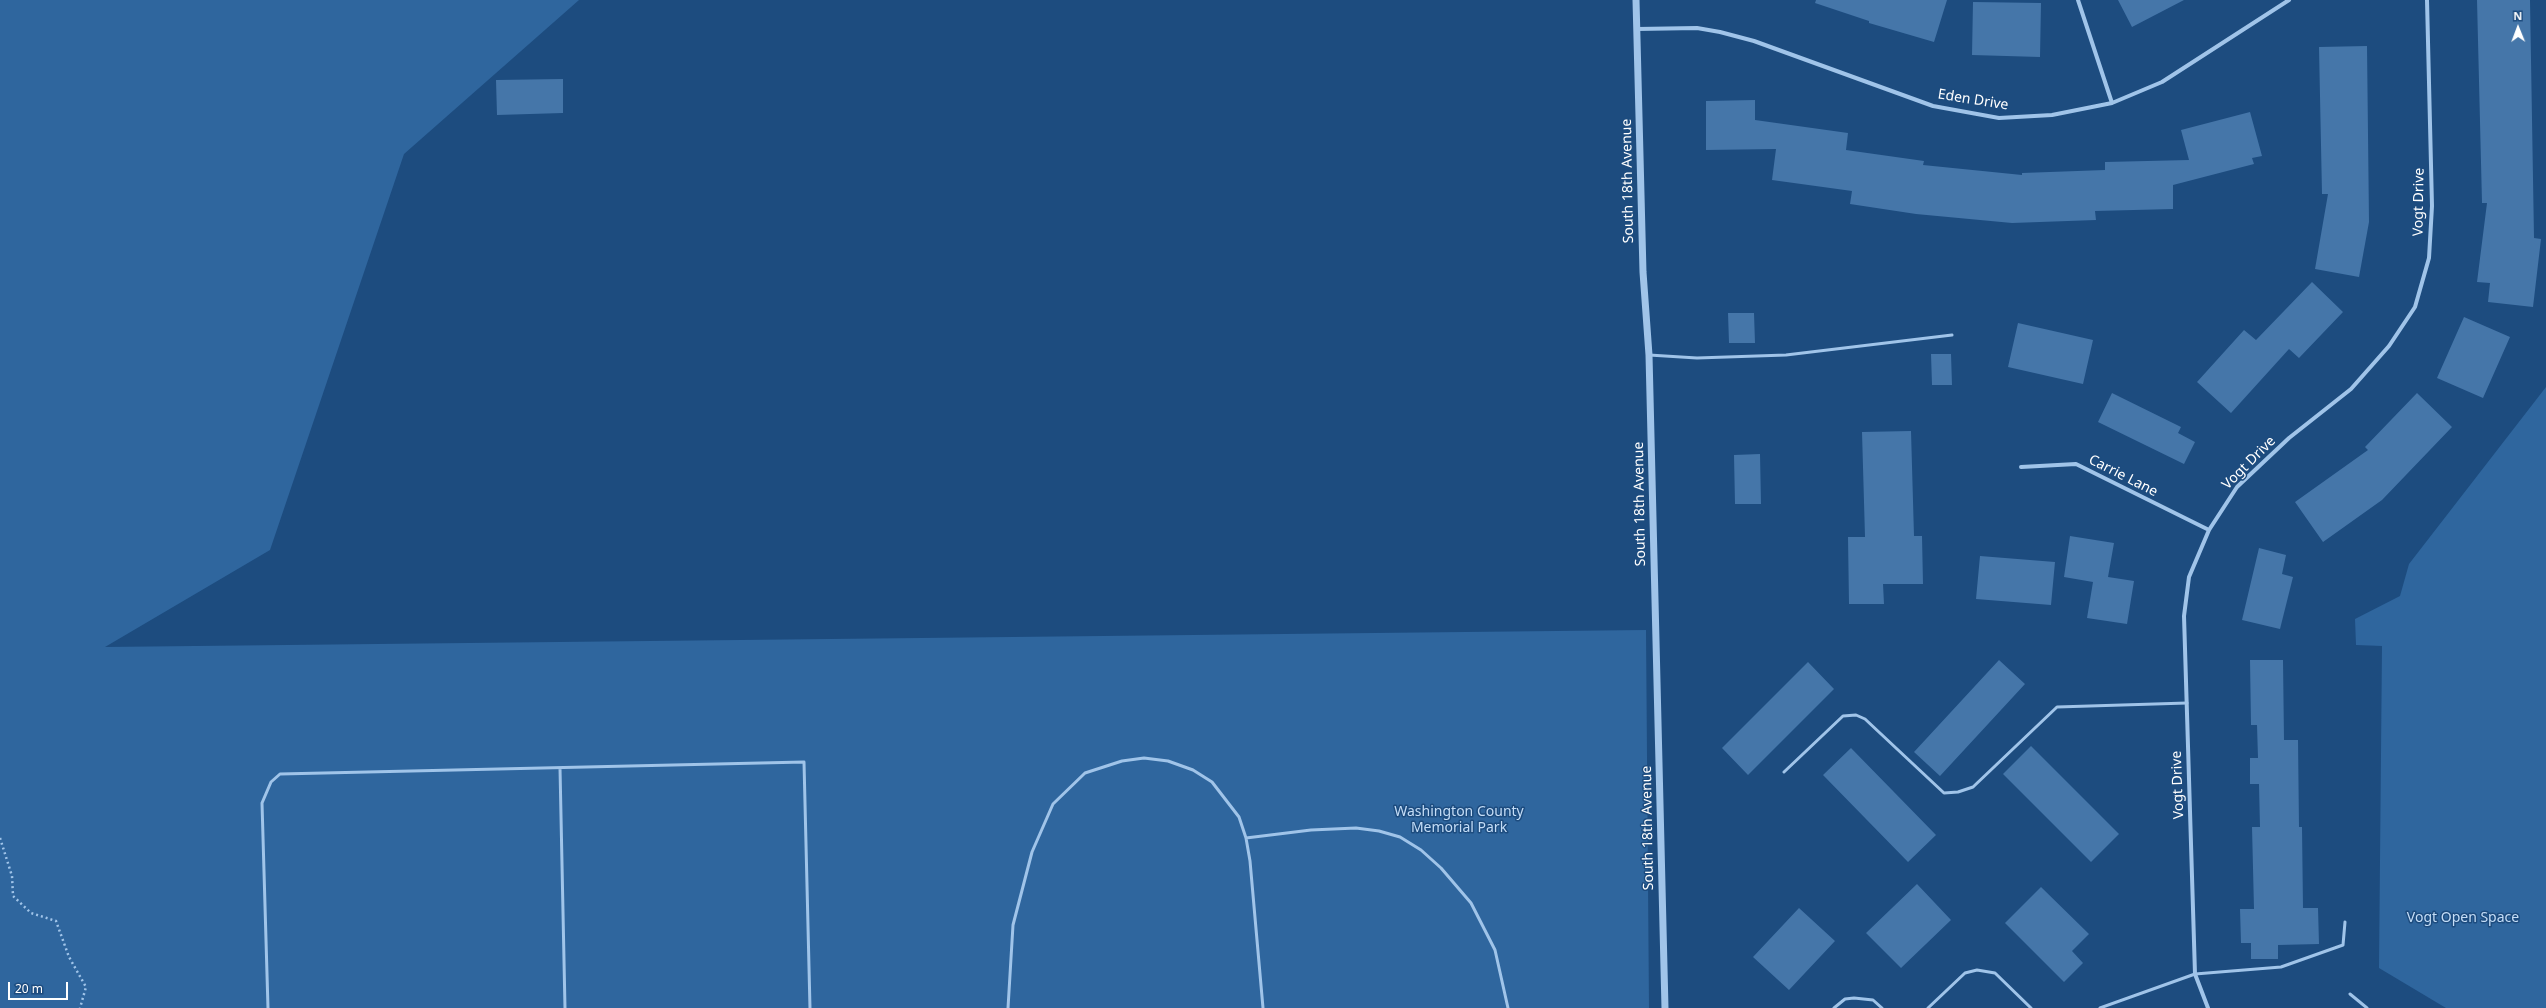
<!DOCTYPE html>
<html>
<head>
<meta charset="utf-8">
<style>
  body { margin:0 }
  #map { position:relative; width:2546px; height:1008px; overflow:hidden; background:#1d4c7f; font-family:"Noto Sans",sans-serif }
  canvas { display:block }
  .north { position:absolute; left:2498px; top:8px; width:40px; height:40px; -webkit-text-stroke:3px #1d4c7f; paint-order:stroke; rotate:359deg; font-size:11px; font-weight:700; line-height:16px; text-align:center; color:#fff }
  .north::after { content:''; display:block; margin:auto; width:14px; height:18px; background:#fff; clip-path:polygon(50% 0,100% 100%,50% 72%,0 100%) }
  .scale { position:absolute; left:8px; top:982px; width:60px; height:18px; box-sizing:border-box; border:2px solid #fff; border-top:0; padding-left:5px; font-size:12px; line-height:14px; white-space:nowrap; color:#fff; -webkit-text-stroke:3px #1d4c7f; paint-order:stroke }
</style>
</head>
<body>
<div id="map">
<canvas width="2546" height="1008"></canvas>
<div class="north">N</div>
<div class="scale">20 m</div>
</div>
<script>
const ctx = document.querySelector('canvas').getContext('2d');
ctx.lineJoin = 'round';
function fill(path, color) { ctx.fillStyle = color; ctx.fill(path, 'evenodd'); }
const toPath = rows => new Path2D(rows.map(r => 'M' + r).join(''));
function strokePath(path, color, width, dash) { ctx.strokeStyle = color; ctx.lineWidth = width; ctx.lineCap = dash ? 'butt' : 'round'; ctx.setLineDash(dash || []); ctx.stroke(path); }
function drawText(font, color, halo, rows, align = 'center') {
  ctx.font = font + ' "Noto Sans",sans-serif'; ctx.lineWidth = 3; ctx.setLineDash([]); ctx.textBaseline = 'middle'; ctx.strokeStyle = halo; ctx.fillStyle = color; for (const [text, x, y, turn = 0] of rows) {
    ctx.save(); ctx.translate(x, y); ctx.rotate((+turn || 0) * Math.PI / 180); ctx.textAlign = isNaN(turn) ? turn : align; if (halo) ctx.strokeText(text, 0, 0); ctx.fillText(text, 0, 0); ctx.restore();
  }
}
fill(toPath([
  [0,0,579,0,404,154,270,550,105,647,1646,630,1649,1008,0,1008],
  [2546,387,2546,1008,2446,1008,2379,968,2382,646,2356,645,2355,619,2400,596,2409,564]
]), '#2f669e');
fill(toPath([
  [1816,0,1947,0,1934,42,1869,23,1869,21,1815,3],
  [2118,0,2184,0,2132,27],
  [2477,0,2530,0,2534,238,2541,239,2533,307,2488,302,2490,283,2477,282,2487,203,2482,203],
  [1973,2,2041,3,2040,57,1972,55],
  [2367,46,2369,222,2359,277,2315,269,2328,194,2322,194,2319,47],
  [563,79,563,113,497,115,496,80],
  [1755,100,1755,120,1848,133,1846,150,1924,161,1923,165,2022,175,2022,173,2105,170,2105,162,2189,160,2181,130,2250,112,2262,156,2252,158,2254,164,2173,185,2173,209,2095,211,2096,220,2012,223,1916,214,1850,204,1852,191,1772,180,1776,149,1706,150,1706,101],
  [2312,282,2343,312,2299,358,2289,349,2231,413,2197,382,2244,330,2256,340],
  [1728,313,1754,313,1755,343,1729,343],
  [2464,317,2510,337,2483,398,2437,378],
  [2018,323,2093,340,2083,384,2008,367],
  [1931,354,1951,354,1952,385,1932,385],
  [2112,393,2181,427,2178,433,2195,442,2184,464,2098,422],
  [2417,393,2452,427,2382,500,2323,542,2295,502,2368,450,2365,447],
  [1911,431,1914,536,1922,536,1923,584,1883,584,1884,604,1849,604,1848,537,1865,537,1862,432],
  [1760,454,1761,504,1735,504,1734,455],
  [2070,536,2114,543,2108,577,2134,581,2127,624,2087,618,2093,582,2064,577],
  [2259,548,2286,555,2282,574,2293,577,2280,629,2242,620],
  [1980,556,2055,562,2051,605,1976,599],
  [1999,660,2025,684,1940,776,1914,752],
  [2250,660,2283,660,2284,740,2298,740,2299,827,2302,827,2303,908,2318,908,2319,944,2278,945,2278,959,2251,959,2251,943,2241,943,2240,909,2254,909,2252,827,2260,827,2259,784,2250,784,2250,758,2258,758,2257,725,2251,725],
  [1808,662,1834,689,1748,775,1722,748],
  [2031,746,2119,834,2091,862,2003,774],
  [1851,748,1936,835,1908,862,1823,775],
  [1917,884,1951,920,1901,968,1866,933],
  [2041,887,2089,934,2072,951,2083,963,2064,982,2005,923],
  [1799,908,1835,941,1789,990,1753,957]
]), '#4576a9');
strokePath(toPath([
  [0,838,12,876,13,896,31,913,56,921,69,957,86,987,80,1008]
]), '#a0c4e9', 2.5, [2, 3]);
strokePath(toPath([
  [1649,355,1697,358,1786,355,1952,335],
  [560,768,565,1008],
  [1784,772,1843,716,1856,715,1865,719,1944,793,1958,792,1973,787,2057,707,2187,703],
  [1246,838,1311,830,1356,828,1379,831,1400,837,1421,850,1441,868,1471,903,1495,950,1508,1008],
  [2350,994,2367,1008],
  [268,1008,262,803,271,782,280,774,804,762,810,1008],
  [1008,1008,1013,925,1032,852,1053,804,1085,773,1122,761,1144,758,1168,761,1193,770,1212,782,1239,817,1246,838,1250,861,1263,1008],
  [1834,1008,1845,999,1854,998,1873,1000,1882,1008],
  [1928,1008,1965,973,1977,970,1995,973,2031,1008],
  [2100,1008,2195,974,2281,967,2343,945,2345,922]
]), '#a0c4e9', 3);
strokePath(toPath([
  [2078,0,2112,103],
  [1637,29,1697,28,1720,32,1754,41,1933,106,1999,118,2052,115,2112,103,2162,82,2289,0],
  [2021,467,2076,464,2209,530],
  [2208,1008,2195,974,2184,616,2189,577,2209,530,2237,487,2289,438,2351,389,2389,346,2415,307,2429,258,2432,206,2427,0]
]), '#a0c4e9', 4);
strokePath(toPath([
  [1636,0,1643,272,1649,355,1665,1008]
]), '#a0c4e9', 7);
drawText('14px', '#fff', '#1d4c7f', [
  ["Eden Drive",1973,100,9],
  ["South 18th Avenue",1628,181,-91],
  ["Vogt Drive",2419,202,-89],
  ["Vogt Drive",2249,463,-45],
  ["Carrie Lane",2123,476,27],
  ["South 18th Avenue",1640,504,-91],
  ["Vogt Drive",2178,785,-92],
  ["South 18th Avenue",1648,828,-91]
]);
drawText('14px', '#c4ddf7', '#1d4c7f', [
  ["Washington County",1459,812],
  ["Memorial Park",1459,828],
  ["Vogt Open Space",2463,918]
]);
</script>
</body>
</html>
